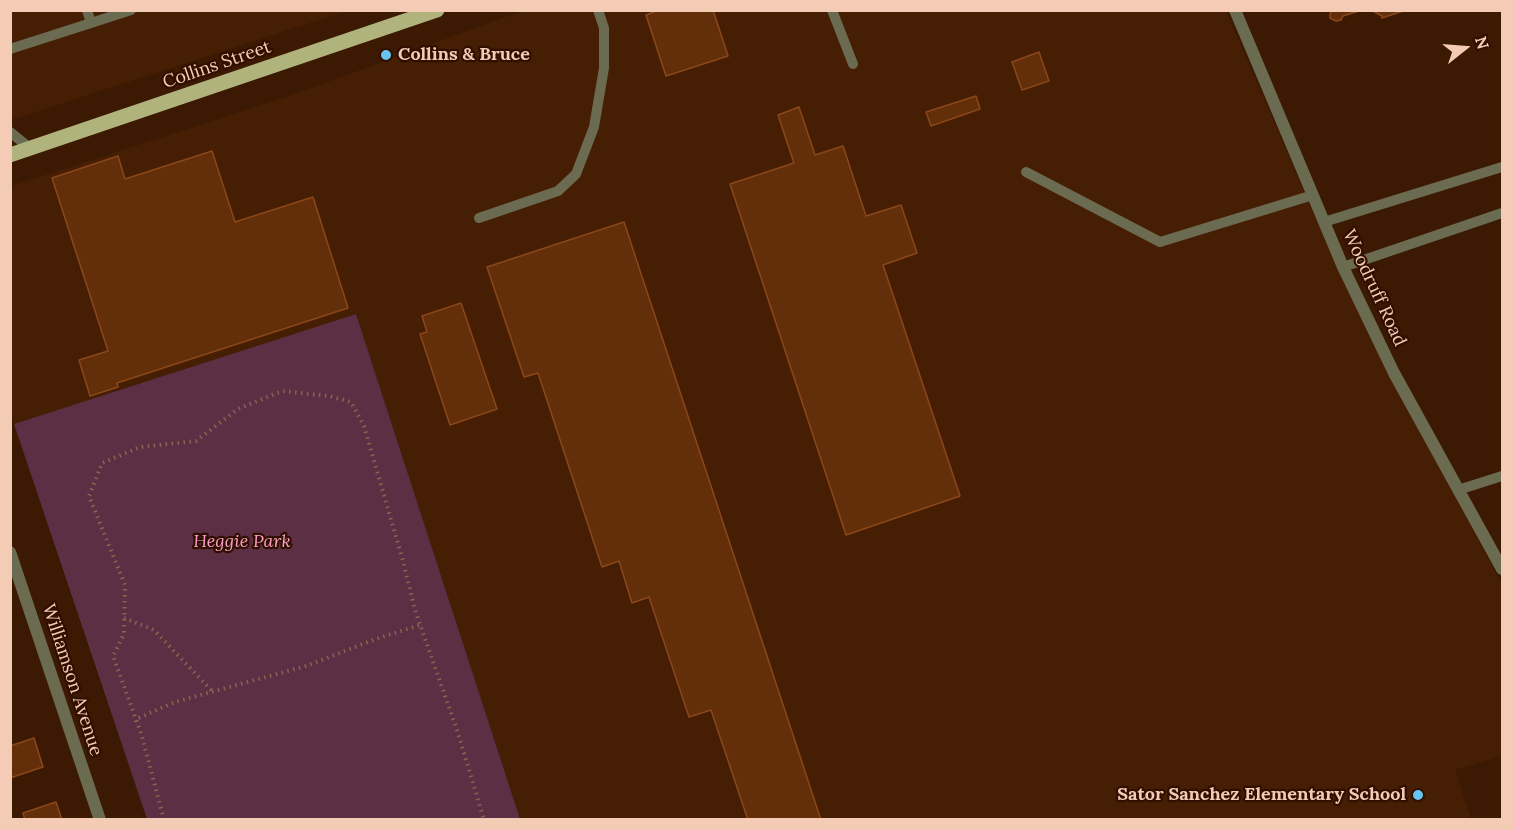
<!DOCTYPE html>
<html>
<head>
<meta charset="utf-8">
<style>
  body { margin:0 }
  #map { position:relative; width:1513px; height:830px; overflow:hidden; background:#3c1902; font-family:Lora,serif }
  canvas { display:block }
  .frame { position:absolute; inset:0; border:12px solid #f4ccb6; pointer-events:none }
  .north { position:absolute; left:1435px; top:18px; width:60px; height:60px; -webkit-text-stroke:4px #310f00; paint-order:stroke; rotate:73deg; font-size:16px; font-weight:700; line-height:24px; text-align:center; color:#f4ccb6 }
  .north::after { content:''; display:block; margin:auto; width:21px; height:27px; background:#f4ccb6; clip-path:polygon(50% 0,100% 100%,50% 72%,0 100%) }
</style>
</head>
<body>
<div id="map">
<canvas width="1513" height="830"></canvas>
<div class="frame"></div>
<div class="north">N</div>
</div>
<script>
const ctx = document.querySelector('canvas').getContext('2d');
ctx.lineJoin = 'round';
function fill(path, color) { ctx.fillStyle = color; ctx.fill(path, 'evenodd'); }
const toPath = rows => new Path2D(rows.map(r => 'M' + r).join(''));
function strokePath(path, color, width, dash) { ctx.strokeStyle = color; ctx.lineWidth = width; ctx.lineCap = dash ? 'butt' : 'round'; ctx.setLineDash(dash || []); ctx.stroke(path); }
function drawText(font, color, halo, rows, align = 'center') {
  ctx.font = font + ' Lora,serif'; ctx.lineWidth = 4.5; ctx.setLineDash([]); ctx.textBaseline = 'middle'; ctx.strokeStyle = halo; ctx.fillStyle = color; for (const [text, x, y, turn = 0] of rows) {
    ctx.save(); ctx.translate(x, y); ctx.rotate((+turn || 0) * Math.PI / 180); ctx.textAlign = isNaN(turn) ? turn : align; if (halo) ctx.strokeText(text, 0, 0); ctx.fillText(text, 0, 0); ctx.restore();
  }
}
fill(toPath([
  [11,10,347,11,11,120],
  [522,11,1226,11,1311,208,1479,542,1502,585,1502,756,1455,770,1471,819,520,819,356,314,14,424,11,416,11,186,286,97]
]), '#461e03');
fill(toPath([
  [356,314,520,819,147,819,14,424]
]), '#5d2f45');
const building = toPath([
  [659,10,713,10,728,56,666,76,646,15,659,10],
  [1332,10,1362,10,1343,16,1341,20,1336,21,1330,18,1330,14,1332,10],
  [1371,10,1402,10,1403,11,1382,18,1382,16,1371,10],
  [1039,52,1049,81,1022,90,1012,62,1039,52],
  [976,96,980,109,931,126,926,112,976,96],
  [799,107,815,155,843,146,866,216,901,205,917,253,883,265,960,496,846,535,730,184,794,163,778,115,799,107],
  [212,151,235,222,313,197,348,308,117,383,118,387,90,396,79,360,108,351,52,178,118,156,125,179,212,151],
  [624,222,821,820,748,820,711,710,689,717,649,597,632,603,619,561,602,567,538,373,524,377,487,267,624,222],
  [461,303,497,409,450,425,420,334,427,332,422,316,461,303],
  [34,738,43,767,10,778,10,746,34,738],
  [56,802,62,820,25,820,23,813,56,802]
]);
fill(building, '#622f0a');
strokePath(building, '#8c4719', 1.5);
strokePath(toPath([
  [124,618,154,630,212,691],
  [136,722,136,719,175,702,306,666,376,639,420,625],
  [164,820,141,733,113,656,124,634,125,585,89,496,102,463,140,447,196,441,238,409,282,391,329,396,351,402,364,426,403,561,415,610,458,733,484,820]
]), '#89644e', 4, [1.5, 4.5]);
strokePath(toPath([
  [832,10,853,64],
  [91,23,131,10],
  [10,49,91,23,87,10],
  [10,132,31,149],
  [1026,172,1160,242,1313,195],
  [479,218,558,191,576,174,594,127,604,68,604,28,598,10],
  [1324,222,1502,167],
  [1343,267,1502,213],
  [1458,490,1502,476]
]), '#6a6b51', 10);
strokePath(toPath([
  [1235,10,1343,267,1394,373,1502,569],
  [10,552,100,820]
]), '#6a6b51', 12);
strokePath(toPath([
  [10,155,437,10]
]), '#b0b37b', 15);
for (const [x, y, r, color] of [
  [386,55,6,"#67c4f0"],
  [1418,795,6,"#67c4f0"]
]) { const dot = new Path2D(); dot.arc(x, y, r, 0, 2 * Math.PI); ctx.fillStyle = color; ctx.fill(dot); strokePath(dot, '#310f00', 2); }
drawText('bold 18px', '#f4ccb6', '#310f00', [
  ["Collins & Bruce",398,55],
  ["Sator Sanchez Elementary School",1406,795,"right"]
], 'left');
drawText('18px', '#f4ccb6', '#310f00', [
  ["Collins Street",217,65,-19],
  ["Woodruff Road",1374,288,65],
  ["Williamson Avenue",72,680,72]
]);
drawText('italic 18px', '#f99fc9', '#310f00', [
  ["Heggie Park",242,542]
]);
</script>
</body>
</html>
